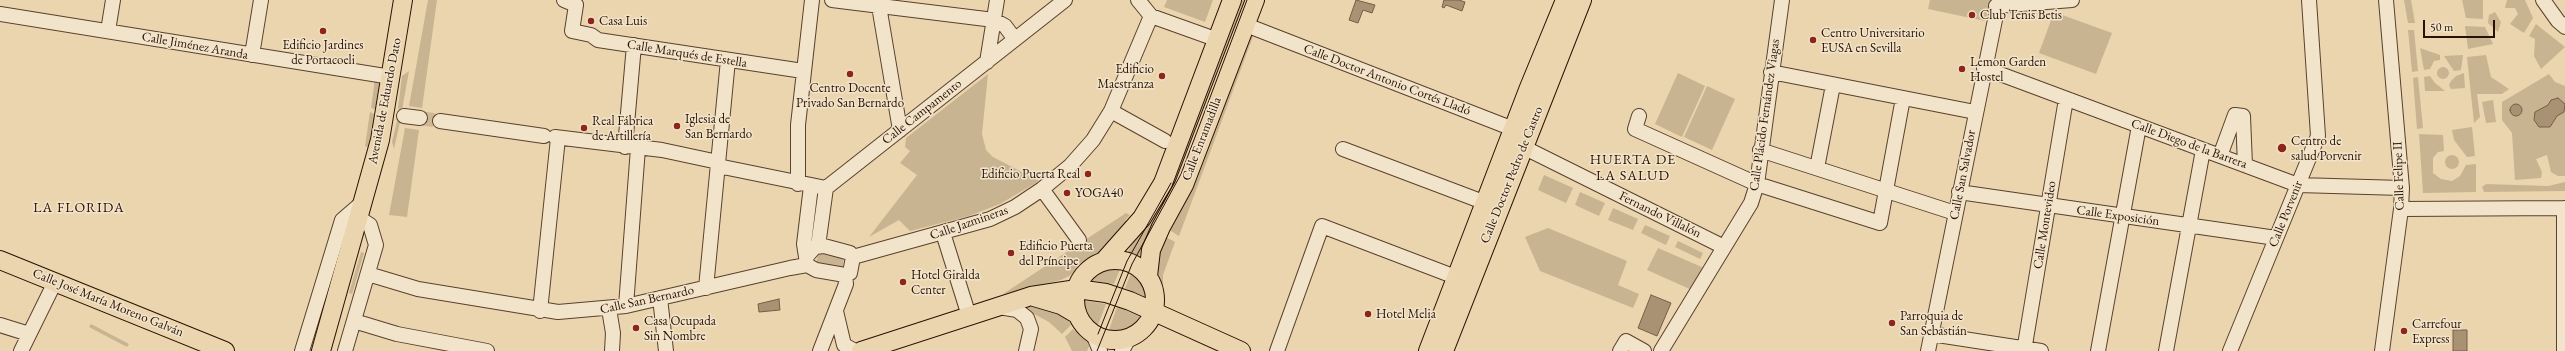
<!DOCTYPE html>
<html>
<head>
<meta charset="utf-8">
<style>
  body { margin:0 }
  #map { position:relative; width:2565px; height:351px; overflow:hidden; background:#ead5af; font-family:"EB Garamond",serif }
  canvas { display:block }
  .scale { position:absolute; left:2423px; top:20px; width:72px; height:18px; box-sizing:border-box; border:2px solid #2a1001; border-top:0; padding-left:5px; font-size:12px; line-height:14px; white-space:nowrap; color:#2a1001; -webkit-text-stroke:3px #f1e4cb; paint-order:stroke }
</style>
</head>
<body>
<div id="map">
<canvas width="2565" height="351"></canvas>
<div class="scale">50 m</div>
</div>
<script>
const ctx = document.querySelector('canvas').getContext('2d');
ctx.lineJoin = 'round';
function fill(path, color) { ctx.fillStyle = color; ctx.fill(path, 'evenodd'); }
const toPath = rows => new Path2D(rows.map(r => 'M' + r).join(''));
function strokePath(path, color, width, dash) { ctx.strokeStyle = color; ctx.lineWidth = width; ctx.lineCap = dash ? 'butt' : 'round'; ctx.setLineDash(dash || []); ctx.stroke(path); }
function drawText(font, color, halo, rows, align = 'center') {
  ctx.font = font + ' "EB Garamond",serif'; ctx.lineWidth = 3; ctx.setLineDash([]); ctx.textBaseline = 'middle'; ctx.strokeStyle = halo; ctx.fillStyle = color; for (const [text, x, y, turn = 0] of rows) {
    ctx.save(); ctx.translate(x, y); ctx.rotate((+turn || 0) * Math.PI / 180); ctx.textAlign = isNaN(turn) ? turn : align; if (halo) ctx.strokeText(text, 0, 0); ctx.fillText(text, 0, 0); ctx.restore();
  }
}
fill(toPath([
  [428,0,437,0,422,108,409,106],
  [1167,0,1213,0,1205,22,1164,7],
  [1237,0,1250,0,1188,163,1138,258,1127,253,1141,228],
  [1930,0,1992,0,1985,21,1928,9],
  [2404,0,2411,0,2415,23,2408,23],
  [2462,0,2483,0,2483,19,2466,18],
  [2507,0,2525,0,2533,18,2524,33,2510,24,2518,14,2515,8,2505,8],
  [2054,12,2112,33,2096,74,2039,53],
  [2495,12,2501,22,2498,32,2488,23,2489,15],
  [2536,24,2565,47,2541,69,2534,56,2535,39,2529,36],
  [2465,26,2485,27,2493,44,2468,49],
  [2408,30,2414,30,2418,71,2412,72],
  [1254,34,1179,236,1166,228,1248,35],
  [2420,48,2440,55,2440,60,2434,61,2430,69,2424,70],
  [2463,55,2461,70,2454,71,2444,56],
  [2486,55,2491,77,2509,89,2502,94,2477,94,2480,117,2474,123,2467,57],
  '2437 73a6 6 0 1 1 12 0a6 6 0 1 1-12 0Z',
  [409,71,402,110,399,110,398,108,402,76],
  [1678,73,1705,86,1682,137,1655,124],
  [2464,73,2465,88,2451,89,2449,85,2451,81,2456,76],
  [988,74,982,134,986,150,993,157,1039,181,1000,204,969,216,910,231,899,220,869,237,917,175,900,163,910,151,905,147,906,138],
  [2549,74,2555,82,2565,86,2565,176,2558,176,2551,172,2547,155,2536,159,2542,172,2541,178,2515,180,2512,133,2502,120,2502,102],
  [2430,76,2435,83,2445,91,2425,91,2424,77],
  [2418,77,2423,128,2417,129,2413,78],
  [375,79,381,82,375,109,371,108],
  [1707,86,1735,99,1712,150,1684,137],
  [2493,100,2496,122,2486,123,2482,102],
  [370,112,376,115,370,146,367,147,365,146],
  [397,121,400,122,394,149,392,142],
  [2472,127,2475,156,2467,157,2454,140,2452,130],
  [405,128,419,130,407,217,389,215],
  [2419,134,2443,135,2444,151,2438,152,2433,158,2433,173,2441,179,2452,181,2460,176,2466,165,2476,164,2476,192,2423,193],
  '2445 162a7 7 0 1 1 14 0a7 7 0 1 1-14 0Z',
  [1544,175,1573,188,1566,203,1538,190],
  [2565,182,2565,191,2484,192,2482,187,2486,184,2548,186],
  [1580,192,1605,203,1599,216,1575,205],
  [1613,208,1638,219,1633,230,1608,220],
  [1126,213,1130,215,1125,220,1129,223,1101,252,1075,273,1061,280,1003,294],
  [1645,225,1670,236,1666,245,1641,233],
  [1548,228,1627,261,1618,285,1639,294,1633,308,1540,271,1525,237],
  [1162,235,1175,242,1163,275,1163,287,1160,288,1155,272],
  [1678,241,1703,253,1700,259,1675,247],
  [1658,248,1704,268,1692,290,1647,270],
  [361,252,364,253,352,294,349,293],
  [818,253,844,258,842,269,816,264],
  [1111,266,1121,267,1114,284,1088,280,1102,268],
  [1132,271,1145,285,1148,298,1125,288],
  [1081,300,1106,304,1097,328,1089,322,1084,312],
  [1037,304,1072,319,1069,321,1071,325,1062,334,1049,322,1023,308],
  [1117,307,1130,312,1143,318,1135,327,1125,332,1108,333],
  [91,324,129,344,127,347,89,327],
  [1073,329,1076,332,1080,330,1087,337,1090,344,1087,351,1072,351,1065,337]
]), '#c9b491');
const water = toPath([
  [1356,0,1375,5,1372,13,1363,10,1358,23,1349,20,1356,0],
  [1444,0,1459,0,1465,2,1462,11,1446,5,1444,8,1442,7,1444,0],
  [2558,98,2565,104,2564,112,2557,116,2550,127,2539,127,2534,120,2535,112,2548,105,2551,100,2558,98],
  '2510 110a6 6 0 1 1 12 0a6 6 0 1 1-12 0Z',
  [1651,295,1671,303,1657,336,1638,328,1651,295],
  [779,299,780,310,759,312,758,304,779,299],
  [2453,330,2467,330,2467,351,2453,351,2453,330]
]);
fill(water, '#a99274');
strokePath(water, '#765e46', 1);
strokePath(toPath([
  [420,118,440,121]
]), '#cdb795', 14, [14, 7]);
const minor = toPath([
  [564,0,576,5,572,31,591,35,598,40,803,71],
  [832,0,994,20,1005,26,1014,38],
  [1138,0,1151,16,1218,40],
  [2543,0,2558,21,2565,27],
  [879,6,900,130],
  [1996,6,2072,0],
  [0,14,391,77],
  [1246,25,1521,132],
  [108,31,113,0],
  [252,55,261,0],
  [987,62,997,0],
  [1984,68,2298,185,2402,188],
  [1771,72,1975,112],
  [1111,111,1165,141],
  [404,116,420,118],
  [1639,116,1635,129,1757,184,1880,223,1903,98],
  [440,121,544,136],
  [555,137,662,150,718,162],
  [1515,143,1724,247],
  [625,147,634,45],
  [1343,149,1486,203],
  [1760,150,1955,213],
  [2220,156,2235,115,2243,116,2245,165],
  [718,166,826,188],
  [1817,168,1833,85],
  [798,184,798,125,812,0],
  [1042,189,1079,240],
  [1959,192,2276,238],
  [2401,209,2565,208],
  [943,233,969,316],
  [818,246,826,188,1065,0],
  [806,257,804,244,811,186],
  [853,257,990,219,1015,207,1042,189,1070,166,1093,140,1111,111,1151,16],
  [807,265,806,257,815,247,824,246,839,250,850,253,853,257,850,273,845,275],
  [807,265,816,270,845,275],
  [368,274,418,289,558,312,626,306,790,268,807,265],
  [706,288,728,60],
  [660,298,666,351],
  [626,306,638,148],
  [999,307,1017,310,1027,318,1031,329,1026,351],
  [609,309,613,333,612,351],
  [540,311,558,138],
  [836,311,844,345,855,351],
  [354,321,397,334,487,351],
  [0,325,29,334],
  [1093,334,1100,351],
  [1931,334,2041,351],
  [21,351,55,282],
  [302,351,342,220,364,201],
  [345,351,376,245,370,225,359,218],
  [820,351,846,284,845,275],
  [1122,351,1129,338],
  [1277,351,1322,226,1466,281],
  [1620,351,1626,341,1644,351],
  [1661,351,1751,203,1757,184,1782,0],
  [1928,351,1999,0],
  [2024,351,2066,99],
  [2098,351,2139,126],
  [2166,351,2203,150],
  [2230,351,2318,136,2309,0],
  [2382,351,2401,209,2402,188,2386,0],
  [2564,351,2564,208]
]);
const major = toPath([
  '1075 300a40 40 0 1 1 80 0a40 40 0 1 1-80 0Z',
  [0,260,225,351],
  [1103,262,1142,218,1163,183,1232,0],
  [1148,276,1151,250,1161,227,1184,185,1255,0],
  [1034,297,1061,305,1078,315],
  [321,351,380,140,403,0],
  [861,351,1031,296,1077,289,1106,293,1130,301,1241,351],
  [1428,351,1528,90,1565,0],
  [1444,351,1582,0]
]);
strokePath(minor, '#5a412c', 16);
strokePath(major, '#2a1001', 20);
strokePath(minor, '#f1e4cb', 14);
strokePath(major, '#ead5af', 18);
strokePath(toPath([
  [1098,334,1127,261,1171,183],
  [1097,351,1132,264,1181,174,1247,0]
]), '#2a1001', 1);
for (const [x, y, r, color] of [
  [1972,15,4,"#8f2418"],
  [591,21,4,"#8f2418"],
  [323,31,4,"#8f2418"],
  [1813,40,4,"#8f2418"],
  [1962,69,4,"#8f2418"],
  [850,74,4,"#8f2418"],
  [1162,76,4,"#8f2418"],
  [677,126,4,"#8f2418"],
  [584,128,4,"#8f2418"],
  [2282,148,5,"#8f2418"],
  [1088,174,4,"#8f2418"],
  [1067,193,4,"#8f2418"],
  [1011,253,4,"#8f2418"],
  [903,282,4,"#8f2418"],
  [1368,314,4,"#8f2418"],
  [1892,323,4,"#8f2418"],
  [636,328,4,"#8f2418"],
  [2404,331,4,"#8f2418"]
]) { const dot = new Path2D(); dot.arc(x, y, r, 0, 2 * Math.PI); ctx.fillStyle = color; ctx.fill(dot); strokePath(dot, '#f1e4cb', 1.5); }
drawText('13px', '#2a1001', '#f1e4cb', [
  ["Club Tenis Betis",1980,15],
  ["Casa Luis",599,21],
  ["Centro Universitario",1821,33],
  ["EUSA en Sevilla",1821,48],
  ["Edificio Jardines",323,45,"center"],
  ["de Portacoeli",323,60,"center"],
  ["Lemon Garden",1970,62],
  ["Hostel",1970,77],
  ["Edificio",1154,69,"right"],
  ["Maestranza",1154,84,"right"],
  ["Centro Docente",850,88,"center"],
  ["Privado San Bernardo",850,103,"center"],
  ["Iglesia de",685,119],
  ["San Bernardo",685,134],
  ["Real Fábrica",592,121],
  ["de Artillería",592,136],
  ["Centro de",2291,141],
  ["salud Porvenir",2291,156],
  ["Edificio Puerta Real",1080,174,"right"],
  ["YOGA40",1075,193],
  ["Edificio Puerta",1019,246],
  ["del Príncipe",1019,261],
  ["Hotel Giralda",911,275],
  ["Center",911,290],
  ["Hotel Melia",1376,314],
  ["Parroquia de",1900,316],
  ["San Sebastián",1900,331],
  ["Casa Ocupada",644,321],
  ["Sin Nombre",644,336],
  ["Carrefour",2412,324],
  ["Express",2412,339]
], 'left');
drawText('13px', '#2a1001', '#f1e4cb', [
  ["Calle Jiménez Aranda",195,46,10],
  ["Calle Marqués de Estella",687,54,9],
  ["Calle Doctor Antonio Cortés Lladó",1387,80,21],
  ["Avenida de Eduardo Dato",385,101,-79],
  ["Calle Campamento",922,112,-38],
  ["Calle Plácido Fernández Viagas",1765,115,-82],
  ["Calle Enramadilla",1202,139,-69],
  ["Calle Diego de la Barrera",2189,144,20],
  ["Calle Doctor Pedro de Castro",1512,175,-68],
  ["Calle San Salvador",1963,175,-79],
  ["Calle Felipe II",2399,176,-92],
  ["Calle Porvenir",2286,214,-68],
  ["Fernando Villalón",1660,215,26],
  ["Calle Exposición",2118,216,8],
  ["Calle Jazmineras",969,223,-19],
  ["Calle Montevideo",2045,225,-81],
  ["Calle San Bernardo",647,300,-12],
  ["Calle José María Moreno Galván",108,303,22]
]);
ctx.letterSpacing = '1px';
drawText('14px', '#2a1001', '#f1e4cb', [
  ["HUERTA DE",1633,160],
  ["LA SALUD",1633,176],
  ["LA FLORIDA",79,208]
]);
ctx.letterSpacing = '0px';
</script>
</body>
</html>
